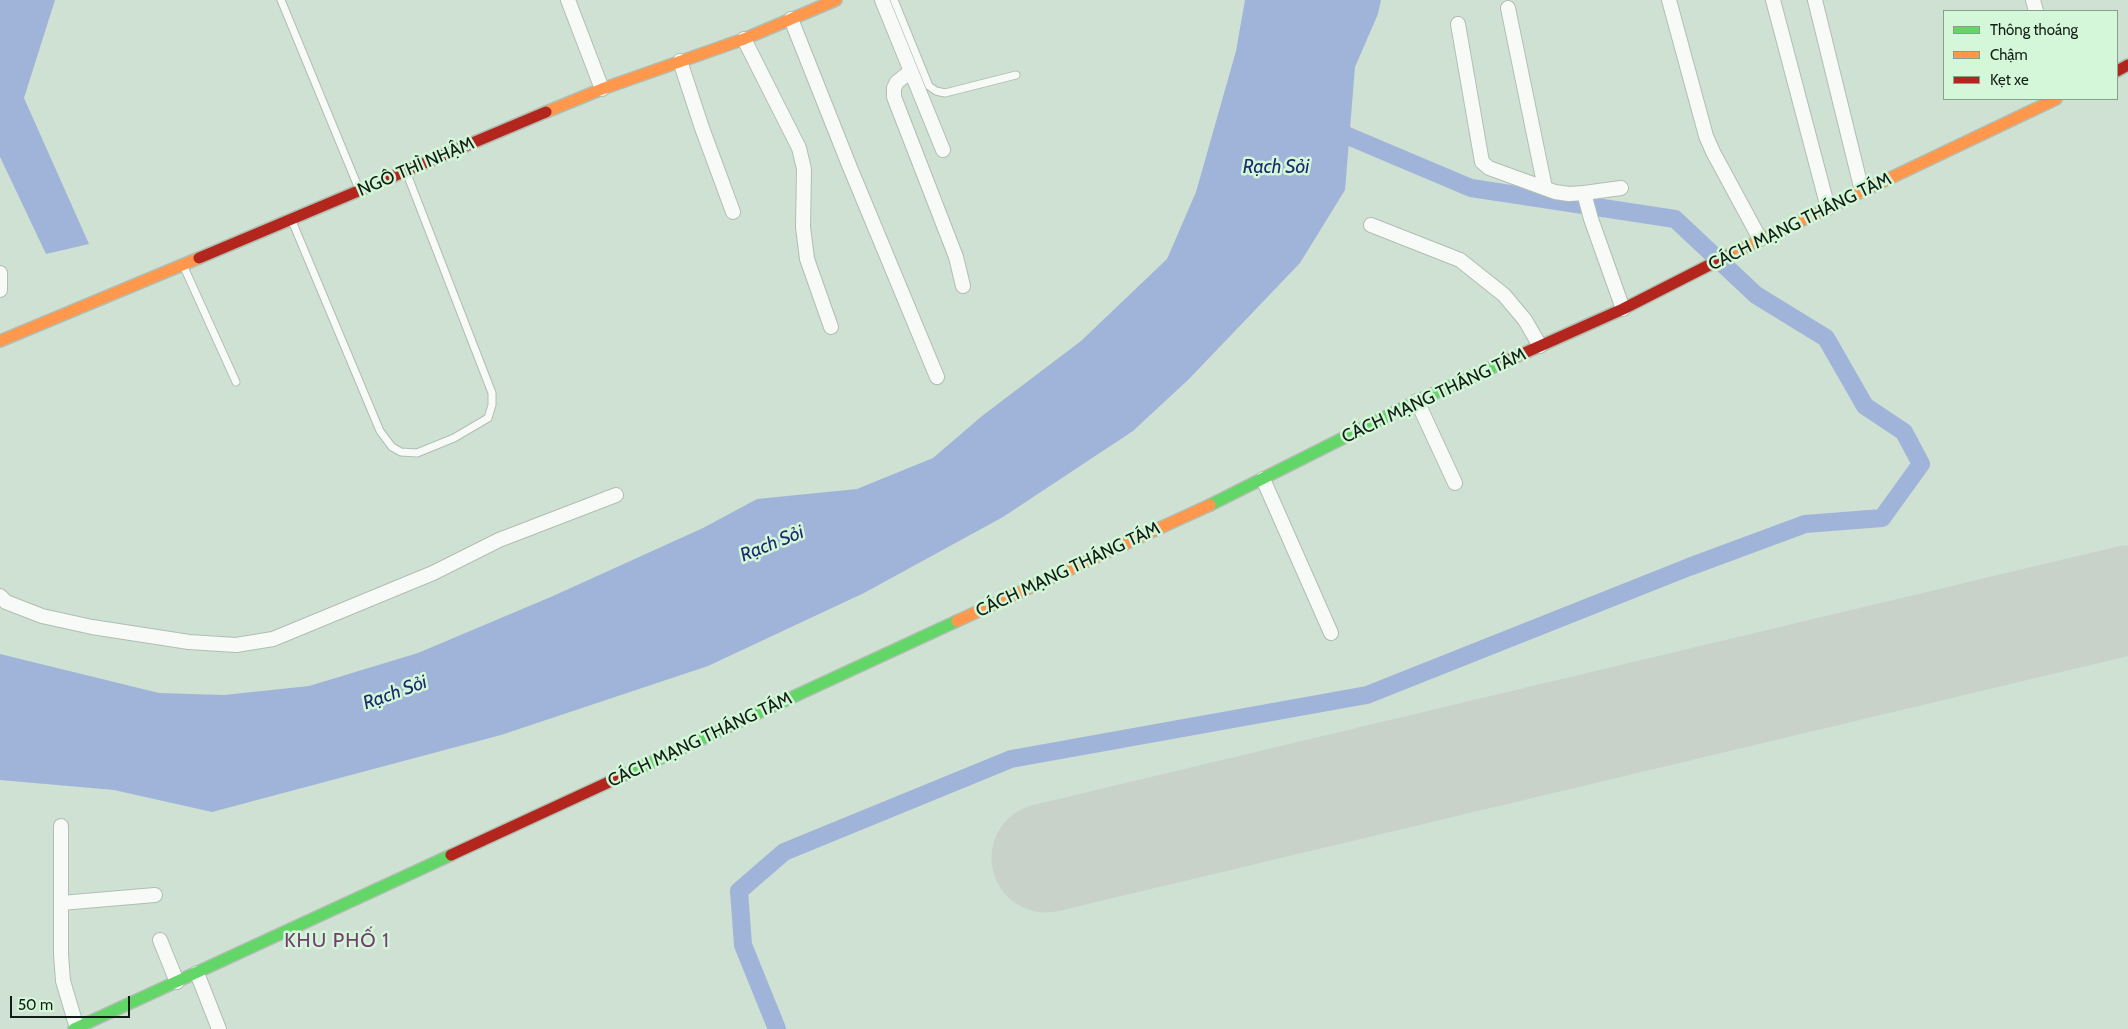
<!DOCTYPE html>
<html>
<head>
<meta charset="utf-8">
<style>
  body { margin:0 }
  #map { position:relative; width:2128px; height:1029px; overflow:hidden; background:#cfe1d2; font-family:Cabin,sans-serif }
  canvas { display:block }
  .legend { position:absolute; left:1943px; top:10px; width:175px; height:90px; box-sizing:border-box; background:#d4f6d9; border:1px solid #86a08a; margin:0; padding:6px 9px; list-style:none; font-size:15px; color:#111e14 }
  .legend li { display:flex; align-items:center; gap:10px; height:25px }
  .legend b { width:25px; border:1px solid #86a08a }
  .scale { position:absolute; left:10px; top:996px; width:120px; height:22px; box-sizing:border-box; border:2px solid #111e14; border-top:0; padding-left:6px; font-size:15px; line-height:18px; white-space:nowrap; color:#111e14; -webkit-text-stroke:4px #d4f6d9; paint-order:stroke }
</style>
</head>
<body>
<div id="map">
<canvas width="2128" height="1029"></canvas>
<ul class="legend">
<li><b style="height:6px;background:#63d668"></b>Thông thoáng</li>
<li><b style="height:6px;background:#ff974d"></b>Chậm</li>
<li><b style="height:6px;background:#b3261e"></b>Kẹt xe</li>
</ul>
<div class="scale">50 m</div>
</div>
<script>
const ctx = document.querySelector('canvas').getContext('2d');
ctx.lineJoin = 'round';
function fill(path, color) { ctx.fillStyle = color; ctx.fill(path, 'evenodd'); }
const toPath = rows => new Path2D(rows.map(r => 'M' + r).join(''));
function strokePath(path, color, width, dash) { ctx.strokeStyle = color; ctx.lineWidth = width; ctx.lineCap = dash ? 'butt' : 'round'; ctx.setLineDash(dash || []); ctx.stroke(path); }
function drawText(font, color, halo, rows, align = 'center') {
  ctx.font = font + ' Cabin,sans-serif'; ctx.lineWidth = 5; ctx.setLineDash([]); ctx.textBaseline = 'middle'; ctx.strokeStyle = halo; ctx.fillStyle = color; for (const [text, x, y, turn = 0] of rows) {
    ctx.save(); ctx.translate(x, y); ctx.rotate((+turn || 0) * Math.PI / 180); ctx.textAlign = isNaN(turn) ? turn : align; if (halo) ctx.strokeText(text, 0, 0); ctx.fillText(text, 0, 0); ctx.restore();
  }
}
fill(toPath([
  [0,0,55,0,24,98,89,244,46,254,0,157],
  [1245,0,1381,0,1378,14,1355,67,1345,190,1300,263,1189,379,1133,431,1003,517,864,593,708,666,501,735,212,812,114,790,0,780,0,654,159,693,224,695,309,686,418,653,553,596,703,528,757,499,857,489,933,458,982,416,1081,341,1167,259,1196,192,1236,51]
]), '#a0b4d9');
strokePath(toPath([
  [777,1029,743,945,739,891,784,852,1011,759,1367,695,1689,567,1805,524,1882,518,1921,464,1904,432,1865,406,1826,338,1756,295,1675,219,1471,188,1329,128]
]), '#a0b4d9', 18);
strokePath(toPath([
  [1046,858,2128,600]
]), '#c8d2c9', 109);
const lane = toPath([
  [281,0,359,189],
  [894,0,929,86,936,91,945,93,1016,75],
  [292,221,380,431,392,447,401,452,417,453,454,438,488,418,492,405,492,393,407,174],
  [183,265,236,382]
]);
const street = toPath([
  [568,0,602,89],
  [882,0,943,150],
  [1669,0,1706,136,1713,152,1760,239],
  [1773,0,1828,208],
  [1815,0,1862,191],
  [2033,0,2036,11],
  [1508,8,1545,188],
  [791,19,849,165,937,377],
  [1458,24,1482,162,1489,168,1555,192,1569,194,1584,193,1591,219,1623,309],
  [744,39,799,148,804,169,803,227,807,259,831,327],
  [680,61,702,128,733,212],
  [911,71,897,82,894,88,894,97,956,257,963,286],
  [1584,193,1621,188],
  [1371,225,1460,260,1504,295,1525,320,1540,346],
  [0,273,0,290],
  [1417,401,1455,483],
  [1263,479,1331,633],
  [0,596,6,602,42,616,92,627,189,642,236,645,273,639,433,573,499,540,616,495],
  [61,826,61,954,63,981,77,1028],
  [61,903,155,895],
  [160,940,177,982],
  [197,973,219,1029]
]);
const fast = toPath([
  [1210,505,1417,401,1502,363],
  [622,776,957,621],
  [74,1029,451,855]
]);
const slow = toPath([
  [546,112,602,89,744,39,836,0],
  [1729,255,2056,99],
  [0,341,199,258],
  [957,621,1210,505]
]);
const jam = toPath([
  [2117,71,2128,65],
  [199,258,546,112],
  [1502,363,1623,309,1729,255],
  [451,855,622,776]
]);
strokePath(lane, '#b0beb2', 9);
strokePath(street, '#b0beb2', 16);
strokePath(fast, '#b0beb2', 14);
strokePath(slow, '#b0beb2', 14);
strokePath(jam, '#b0beb2', 14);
strokePath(lane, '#f8faf8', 7);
strokePath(street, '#f8faf8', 14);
strokePath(fast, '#63d668', 11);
strokePath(slow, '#ff974d', 11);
strokePath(jam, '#b3261e', 11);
drawText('18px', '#111e14', '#d4f6d9', [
  ["NGÔ THÌ NHẬM",416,167,-23],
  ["CÁCH MẠNG THÁNG TÁM",1800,222,-26],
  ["CÁCH MẠNG THÁNG TÁM",1434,396,-25],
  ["CÁCH MẠNG THÁNG TÁM",1068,570,-25],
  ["CÁCH MẠNG THÁNG TÁM",700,740,-25]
]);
drawText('italic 19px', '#1b296e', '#d4f6d9', [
  ["Rạch Sỏi",1276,167],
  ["Rạch Sỏi",772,544,-22],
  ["Rạch Sỏi",395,693,-20]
]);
ctx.letterSpacing = '1px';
drawText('20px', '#743f70', '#d4f6d9', [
  ["KHU PHỐ 1",337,941]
]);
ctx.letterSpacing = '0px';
</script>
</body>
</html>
